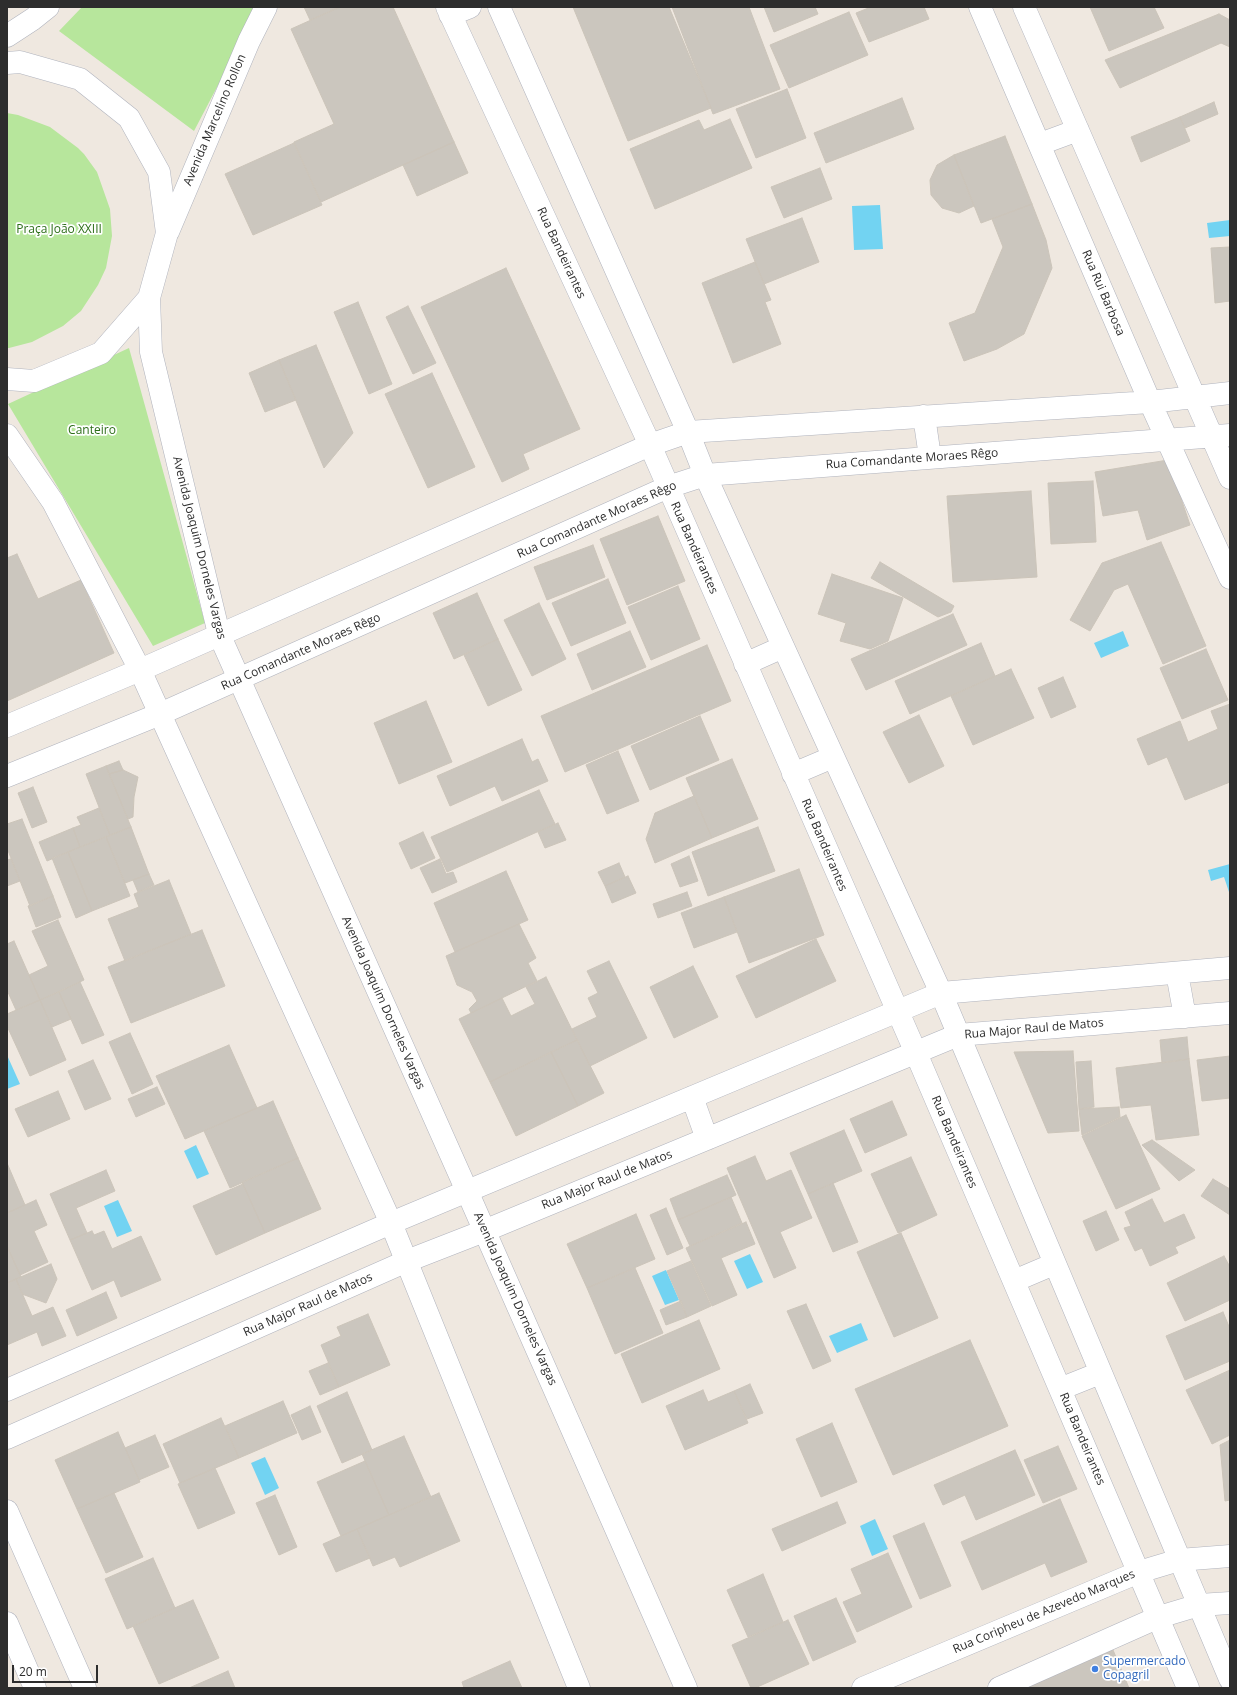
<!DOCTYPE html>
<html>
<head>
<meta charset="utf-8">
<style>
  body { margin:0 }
  #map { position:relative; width:1237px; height:1695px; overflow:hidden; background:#efe8e0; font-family:"Open Sans",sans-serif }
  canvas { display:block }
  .frame { position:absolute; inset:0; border:8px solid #2d2d2d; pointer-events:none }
  .scale { position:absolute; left:12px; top:1665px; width:86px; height:18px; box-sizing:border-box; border:2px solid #2d2d2d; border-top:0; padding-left:5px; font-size:12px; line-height:14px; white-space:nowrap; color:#2d2d2d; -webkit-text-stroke:3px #fff; paint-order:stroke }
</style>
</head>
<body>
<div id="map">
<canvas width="1237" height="1695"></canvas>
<div class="frame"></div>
<div class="scale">20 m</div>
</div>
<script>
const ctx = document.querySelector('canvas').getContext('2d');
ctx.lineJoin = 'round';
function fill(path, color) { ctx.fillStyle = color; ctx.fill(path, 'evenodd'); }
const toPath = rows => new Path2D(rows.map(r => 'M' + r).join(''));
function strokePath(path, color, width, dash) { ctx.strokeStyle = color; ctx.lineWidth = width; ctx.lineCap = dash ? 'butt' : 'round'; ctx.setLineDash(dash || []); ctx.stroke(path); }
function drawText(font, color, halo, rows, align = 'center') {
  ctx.font = font + ' "Open Sans",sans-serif'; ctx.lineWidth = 3.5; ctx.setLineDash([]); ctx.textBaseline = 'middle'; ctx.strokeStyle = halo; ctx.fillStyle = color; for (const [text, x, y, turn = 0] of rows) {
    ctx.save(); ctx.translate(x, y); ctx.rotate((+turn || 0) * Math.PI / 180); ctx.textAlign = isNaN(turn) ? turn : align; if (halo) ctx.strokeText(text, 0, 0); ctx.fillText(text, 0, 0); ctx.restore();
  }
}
fill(toPath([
  [82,7,259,7,194,131,59,31],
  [7,113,18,115,50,127,78,148,84,154,97,172,110,209,112,236,106,268,98,285,81,311,63,326,32,342,9,348,7,348],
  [129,348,205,623,153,646,8,404]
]), '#b7e69c');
fill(toPath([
  [880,205,883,249,854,250,852,206],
  [1230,220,1230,236,1209,238,1207,223],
  [1123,631,1129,646,1101,658,1094,643],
  [1230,864,1230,895,1224,877,1211,881,1208,870],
  [7,1055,20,1084,7,1089],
  [196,1145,209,1174,197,1179,184,1151],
  [118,1200,132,1231,117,1237,104,1206],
  [750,1254,763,1282,747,1289,734,1261],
  [666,1270,679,1300,665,1305,652,1276],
  [861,1323,868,1340,837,1353,829,1336],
  [265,1457,279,1488,265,1495,251,1463],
  [875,1519,888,1549,872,1556,860,1526]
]), '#72d3f2');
const building = toPath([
  [304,7,340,7,310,20,304,7],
  [340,7,393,7,454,142,321,202,294,142,334,124,291,29,340,7],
  [573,7,669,7,711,108,628,141,573,7],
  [672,7,749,7,780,89,713,114,672,7],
  [764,7,815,7,818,14,774,32,764,7],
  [871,7,924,7,929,19,869,42,856,13,871,7],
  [1090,7,1154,7,1164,28,1109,51,1090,7],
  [849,12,868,55,789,88,770,45,849,12],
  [1219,14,1230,20,1230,47,1221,43,1120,88,1105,60,1219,14],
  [787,89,806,138,756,158,736,109,787,89],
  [902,98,914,129,826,163,814,133,902,98],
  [1214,102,1218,114,1185,128,1180,117,1214,102],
  [1180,117,1190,141,1141,162,1131,137,1180,117],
  [730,119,752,168,655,209,630,149,699,120,704,130,730,119],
  [1005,136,1032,204,981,223,954,155,1005,136],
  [454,142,468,173,417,196,403,165,454,142],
  [294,143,322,205,253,235,225,174,294,143],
  [954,155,974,206,959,213,942,208,931,195,930,180,937,165,954,155],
  [820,168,832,199,784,218,771,187,820,168],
  [1032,204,1046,240,1052,268,1024,334,997,349,964,361,949,323,975,313,1003,247,992,219,1032,204],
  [802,218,819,262,764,284,746,239,802,218],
  [1230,247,1230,301,1215,303,1211,248,1230,247],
  [755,262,771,300,765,302,781,344,733,363,702,283,755,262],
  [506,268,580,429,523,454,529,469,502,482,421,307,506,268],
  [358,302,392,384,369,394,334,312,358,302],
  [408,306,436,363,413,374,386,317,408,306],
  [316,345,353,433,324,468,279,360,316,345],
  [279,360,296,400,265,412,249,373,279,360],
  [432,373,475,467,428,488,385,394,432,373],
  [1168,460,1190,525,1147,540,1138,510,1103,516,1095,472,1168,460],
  [1093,481,1096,542,1051,544,1048,483,1093,481],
  [1031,491,1037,577,953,582,947,496,1031,491],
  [658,516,685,581,627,605,600,539,658,516],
  [1161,542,1206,646,1163,664,1128,584,1114,590,1090,631,1070,620,1102,563,1161,542],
  [593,545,605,577,547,600,534,567,593,545],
  [17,554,38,599,81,580,114,653,7,701,7,558,17,554],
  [880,562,954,606,951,612,938,617,871,578,880,562],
  [832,574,903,598,888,641,870,649,840,641,846,623,818,614,832,574],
  [608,579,626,623,571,646,552,603,608,579],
  [678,586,700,639,651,660,628,607,678,586],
  [477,593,498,639,454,659,433,613,477,593],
  [539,603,566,659,532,676,504,620,539,603],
  [953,614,967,645,866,690,851,659,953,614],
  [630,631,646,667,592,690,577,654,630,631],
  [498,639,522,690,488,706,464,655,498,639],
  [981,643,995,676,910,714,895,681,981,643],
  [707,645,731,701,565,772,541,716,707,645],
  [1206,649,1228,700,1182,719,1160,668,1206,649],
  [1011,669,1034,718,973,745,951,696,1011,669],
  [1063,677,1076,707,1051,718,1038,688,1063,677],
  [426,701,452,762,399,784,374,723,426,701],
  [1230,704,1230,782,1185,800,1167,757,1148,765,1137,739,1180,721,1188,742,1218,729,1211,711,1230,704],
  [919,715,944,766,909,783,883,732,919,715],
  [700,716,719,760,650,790,631,746,700,716],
  [522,739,532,762,538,759,548,781,502,801,495,786,450,806,437,776,522,739],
  [618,751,639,801,607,814,586,765,618,751],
  [732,759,758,819,712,838,686,778,732,759],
  [119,761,123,770,109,774,106,766,119,761],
  [106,766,131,827,110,835,86,774,106,766],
  [123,770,138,777,134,797,133,817,128,819,109,774,123,770],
  [33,787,47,822,32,828,18,793,33,787],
  [539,790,555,824,447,872,431,837,539,790],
  [694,796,712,838,655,863,646,839,655,813,694,796],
  [99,808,110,835,80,847,73,828,81,825,77,817,99,808],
  [22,819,53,896,30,906,7,848,7,824,22,819],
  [558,823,566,840,545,848,538,832,558,823],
  [131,827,149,874,125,883,106,837,131,827],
  [758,827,775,871,708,896,692,852,758,827],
  [73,828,80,847,47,861,39,842,73,828],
  [423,832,435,858,411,869,399,843,423,832],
  [106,837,130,896,92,911,68,852,106,837],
  [68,852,92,911,76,918,52,858,68,852],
  [689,856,698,881,680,887,671,864,689,856],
  [11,859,20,881,7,886,7,860,11,859],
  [440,859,446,874,453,872,457,882,432,893,420,868,440,859],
  [619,863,625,877,605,886,598,872,619,863],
  [799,869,824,935,749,963,724,897,799,869],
  [506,871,528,920,455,952,434,903,506,871],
  [149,874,154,885,138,892,133,880,149,874],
  [628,876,636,893,612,903,605,886,628,876],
  [169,880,191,934,125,961,108,919,139,907,134,894,169,880],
  [687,892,692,906,658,918,653,904,687,892],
  [53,896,61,917,36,927,28,906,53,896],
  [724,897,737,932,694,948,681,913,724,897],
  [58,920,84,980,40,1000,29,975,48,966,32,931,58,920],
  [519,924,536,958,528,963,537,981,471,1013,469,1009,477,1001,472,992,457,985,446,956,519,924],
  [202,930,225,986,131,1023,108,967,202,930],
  [816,939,836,981,756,1018,736,976,816,939],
  [14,941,40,1000,16,1010,7,990,7,944,14,941],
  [609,961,647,1038,590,1066,572,1029,597,1017,588,998,598,993,587,971,609,961],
  [693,966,718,1017,674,1038,650,987,693,966],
  [546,977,577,1040,490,1082,459,1019,502,998,511,1016,535,1004,526,987,546,977],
  [80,982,104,1035,82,1044,59,992,80,982],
  [59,992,71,1019,52,1027,40,1000,59,992],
  [40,1000,66,1060,30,1076,7,1026,7,1014,40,1000],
  [130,1033,153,1084,132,1094,109,1042,130,1033],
  [1187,1037,1189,1059,1162,1063,1160,1040,1187,1037],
  [577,1040,604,1093,578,1106,551,1052,577,1040],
  [229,1045,257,1108,185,1139,156,1076,229,1045],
  [1073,1051,1079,1131,1048,1133,1014,1052,1073,1051],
  [551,1052,578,1106,516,1136,490,1082,551,1052],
  [1230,1056,1230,1098,1202,1101,1197,1060,1230,1056],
  [1189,1059,1199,1135,1156,1140,1151,1105,1121,1108,1116,1068,1189,1059],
  [93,1060,111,1099,85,1110,68,1071,93,1060],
  [1091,1061,1094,1107,1079,1109,1076,1062,1091,1061],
  [157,1087,165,1104,136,1117,128,1099,157,1087],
  [58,1091,70,1119,28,1137,15,1109,58,1091],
  [273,1101,298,1158,230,1188,204,1131,273,1101],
  [892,1101,907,1135,865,1153,850,1119,892,1101],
  [1119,1107,1120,1117,1082,1135,1079,1109,1119,1107],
  [1126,1115,1160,1189,1116,1209,1082,1136,1126,1115],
  [844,1130,862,1171,808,1194,790,1153,844,1130],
  [1152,1140,1195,1170,1179,1181,1142,1145,1152,1140],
  [755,1156,766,1181,791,1170,812,1218,780,1232,796,1268,774,1278,727,1168,755,1156],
  [911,1157,937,1215,898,1233,871,1174,911,1157],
  [298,1158,321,1209,265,1233,242,1182,298,1158],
  [7,1163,25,1205,7,1213,7,1163],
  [106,1170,115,1191,76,1208,87,1233,70,1240,50,1194,106,1170],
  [727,1175,736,1195,678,1220,670,1199,727,1175],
  [1213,1179,1230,1189,1230,1215,1201,1196,1213,1179],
  [833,1183,858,1242,833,1252,808,1194,833,1183],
  [243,1184,265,1233,216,1255,193,1206,243,1184],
  [731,1197,742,1223,690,1246,678,1220,731,1197],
  [1152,1199,1164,1223,1184,1214,1195,1238,1175,1247,1178,1253,1150,1266,1142,1248,1135,1251,1124,1228,1131,1226,1125,1212,1152,1199],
  [36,1200,47,1225,34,1231,48,1262,20,1275,7,1246,7,1213,36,1200],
  [666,1208,683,1248,667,1255,650,1215,666,1208],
  [1106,1211,1119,1240,1096,1251,1083,1221,1106,1211],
  [636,1214,655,1259,587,1288,567,1244,636,1214],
  [746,1222,755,1244,721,1258,737,1295,712,1306,686,1248,746,1222],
  [92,1231,94,1235,104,1231,112,1249,141,1236,161,1280,121,1297,114,1280,92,1290,70,1240,92,1231],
  [901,1233,938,1318,894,1337,857,1252,901,1233],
  [7,1246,21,1277,7,1283,7,1246],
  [1224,1256,1230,1267,1230,1300,1185,1321,1167,1283,1224,1256],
  [691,1261,711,1306,687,1317,667,1271,691,1261],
  [51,1264,57,1279,46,1303,22,1294,16,1279,51,1264],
  [635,1268,663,1333,615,1354,587,1288,635,1268],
  [16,1279,32,1316,53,1307,66,1336,42,1346,37,1332,7,1345,7,1283,16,1279],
  [106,1292,117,1318,77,1336,66,1310,106,1292],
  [681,1301,687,1317,666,1325,660,1310,681,1301],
  [806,1304,831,1361,813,1369,787,1311,806,1304],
  [1223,1312,1230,1329,1230,1361,1185,1380,1166,1336,1223,1312],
  [368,1314,390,1365,339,1387,321,1345,341,1336,337,1327,368,1314],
  [699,1320,720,1369,642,1403,621,1354,699,1320],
  [970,1340,1008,1426,893,1475,855,1389,970,1340],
  [328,1363,339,1387,320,1395,309,1371,328,1363],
  [1230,1370,1230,1435,1212,1444,1186,1390,1230,1370],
  [750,1384,763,1413,747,1419,734,1391,750,1384],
  [703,1390,708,1402,734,1391,748,1423,685,1450,666,1406,703,1390],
  [347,1392,372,1450,342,1463,317,1406,347,1392],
  [283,1401,297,1433,239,1458,225,1426,283,1401],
  [310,1406,321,1432,302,1440,291,1415,310,1406],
  [221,1418,239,1458,180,1483,163,1444,221,1418],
  [832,1423,857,1482,821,1497,796,1439,832,1423],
  [118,1432,140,1482,77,1509,55,1460,118,1432],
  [155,1435,169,1467,139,1480,125,1448,155,1435],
  [404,1436,431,1497,389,1515,362,1454,404,1436],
  [1230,1440,1230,1500,1225,1501,1220,1445,1230,1440],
  [1058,1446,1077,1489,1043,1503,1024,1460,1058,1446],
  [1015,1450,1035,1495,976,1520,965,1495,943,1505,934,1485,1015,1450],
  [365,1461,389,1515,341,1536,317,1482,365,1461],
  [215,1468,235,1513,198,1529,178,1484,215,1468],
  [114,1493,143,1557,106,1573,77,1509,114,1493],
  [439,1493,460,1541,400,1567,395,1557,373,1566,357,1529,439,1493],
  [275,1495,297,1547,279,1555,256,1503,275,1495],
  [1060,1499,1087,1562,1051,1577,1045,1563,982,1590,961,1542,1060,1499],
  [837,1502,846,1523,782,1551,772,1529,837,1502],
  [924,1523,951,1586,920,1599,893,1536,924,1523],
  [357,1529,370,1558,336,1572,323,1544,357,1529],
  [888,1553,912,1607,857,1632,843,1602,862,1594,851,1569,888,1553],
  [153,1558,175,1608,127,1629,105,1579,153,1558],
  [763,1574,783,1622,748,1637,727,1590,763,1574],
  [836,1598,856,1642,813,1661,794,1616,836,1598],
  [193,1600,219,1658,159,1684,133,1626,193,1600],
  [788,1620,809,1664,755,1688,751,1688,732,1645,788,1620],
  [1113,1650,1129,1688,1025,1688,1113,1650],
  [510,1661,522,1688,464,1688,462,1682,510,1661],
  [228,1671,235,1688,189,1688,228,1671]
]);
fill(building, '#cbc6be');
strokePath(building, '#cbc4b9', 1);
const minor = toPath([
  [980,7,1150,402,1230,578],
  [1024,7,1230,478],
  [1040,144,1078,130],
  [924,416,930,457],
  [7,726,140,670,650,445,688,432,1150,402,1230,393],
  [7,776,160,714,668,487,705,475,1230,435],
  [1177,973,1185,1017],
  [692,1097,707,1139],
  [7,1390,391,1223,941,993,1230,968],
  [7,1438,407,1261,484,1231,958,1035,1230,1013],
  [863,1688,1139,1572,1179,1560,1230,1556],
  [999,1688,1159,1617,1199,1605,1230,1603]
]);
const tertiary = toPath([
  [447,7,650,445,916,1053,1188,1688],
  [499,7,688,432,705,475,941,993,1230,1679],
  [450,15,470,7],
  [7,36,33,19,48,7],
  [7,63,20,62,80,79,129,118,159,172,167,233,149,298,101,353,34,381,7,379],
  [168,232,249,41,266,7],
  [149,298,151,352,219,634,467,1191,686,1688],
  [7,435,53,502,140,670,160,714,391,1223,579,1688],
  [745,664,783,647],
  [793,774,833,757],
  [1014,1281,1054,1264],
  [1060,1389,1100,1373],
  [7,1511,85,1688],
  [7,1623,35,1688]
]);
strokePath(minor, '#b0b3bd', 23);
strokePath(tertiary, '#b0b3bd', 23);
strokePath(minor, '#fff', 22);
strokePath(tertiary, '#fff', 22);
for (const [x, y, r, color] of [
  [1095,1669,4,"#3f7fe0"]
]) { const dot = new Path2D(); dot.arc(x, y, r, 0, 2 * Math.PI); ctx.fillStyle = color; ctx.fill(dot); strokePath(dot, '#fff', 1.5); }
drawText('12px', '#2d2d2d', '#fff', [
  ["Avenida Marcelino Rollon",215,120,-67],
  ["Rua Bandeirantes",561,253,65],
  ["Rua Rui Barbosa",1103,293,67],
  ["Rua Comandante Moraes Rêgo",912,459,-4],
  ["Rua Comandante Moraes Rêgo",597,520,-24],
  ["Avenida Joaquim Dorneles Vargas",199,548,76],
  ["Rua Bandeirantes",694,548,66],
  ["Rua Comandante Moraes Rêgo",301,652,-24],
  ["Rua Bandeirantes",824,845,67],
  ["Avenida Joaquim Dorneles Vargas",383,1003,66],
  ["Rua Major Raul de Matos",1034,1029,-5],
  ["Rua Bandeirantes",954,1142,67],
  ["Rua Major Raul de Matos",607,1180,-22],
  ["Avenida Joaquim Dorneles Vargas",515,1299,66],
  ["Rua Major Raul de Matos",308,1305,-24],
  ["Rua Bandeirantes",1082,1439,67],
  ["Rua Coripheu de Azevedo Marques",1044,1612,-23]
]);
drawText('12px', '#2d6e19', '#fff', [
  ["Praça João XXIII",59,230],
  ["Canteiro",92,431]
]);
drawText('12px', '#366cbe', '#fff', [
  ["Supermercado",1103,1662],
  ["Copagril",1103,1676]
], 'left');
</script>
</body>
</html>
